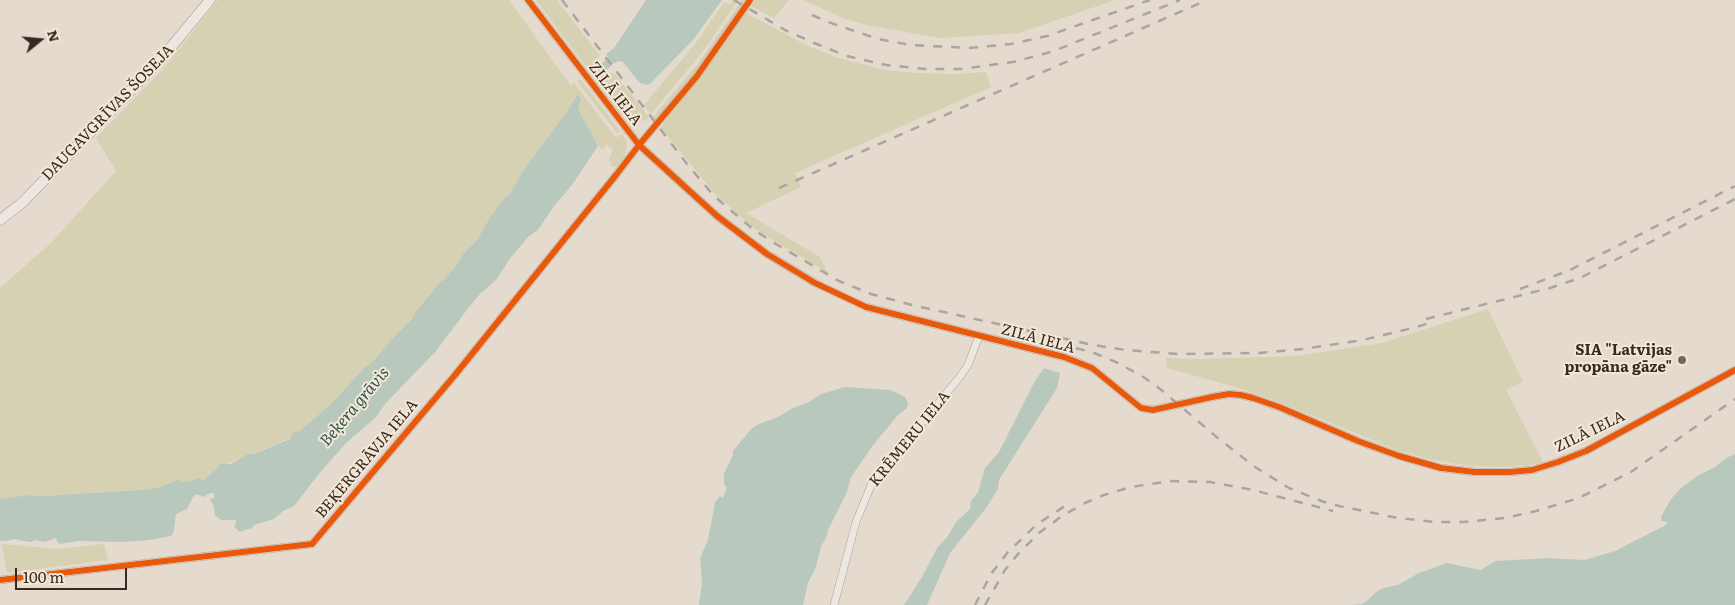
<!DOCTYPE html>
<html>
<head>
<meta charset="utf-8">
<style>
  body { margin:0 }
  #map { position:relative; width:1735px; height:605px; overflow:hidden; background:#e4dbce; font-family:Literata,serif }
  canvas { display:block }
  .north { position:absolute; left:15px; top:15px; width:50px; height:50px; -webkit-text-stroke:4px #f3e7d6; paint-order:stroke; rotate:73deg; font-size:14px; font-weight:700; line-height:20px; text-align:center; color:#372820 }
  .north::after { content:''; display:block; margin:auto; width:18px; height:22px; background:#372820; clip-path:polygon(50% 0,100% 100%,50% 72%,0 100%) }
  .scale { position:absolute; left:15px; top:568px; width:112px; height:22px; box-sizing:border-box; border:2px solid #372820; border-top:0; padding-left:6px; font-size:15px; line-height:18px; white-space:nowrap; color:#372820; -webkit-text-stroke:4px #f3e7d6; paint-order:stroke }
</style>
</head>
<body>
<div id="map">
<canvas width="1735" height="605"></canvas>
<div class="north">N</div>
<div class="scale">100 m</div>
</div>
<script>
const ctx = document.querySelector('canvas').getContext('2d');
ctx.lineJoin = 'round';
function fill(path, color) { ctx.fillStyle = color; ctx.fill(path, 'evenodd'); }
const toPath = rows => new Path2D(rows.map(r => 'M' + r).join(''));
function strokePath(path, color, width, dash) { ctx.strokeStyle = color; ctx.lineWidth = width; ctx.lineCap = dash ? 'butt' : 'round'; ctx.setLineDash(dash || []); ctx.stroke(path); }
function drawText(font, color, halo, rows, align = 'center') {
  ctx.font = font + ' Literata,serif'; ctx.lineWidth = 4; ctx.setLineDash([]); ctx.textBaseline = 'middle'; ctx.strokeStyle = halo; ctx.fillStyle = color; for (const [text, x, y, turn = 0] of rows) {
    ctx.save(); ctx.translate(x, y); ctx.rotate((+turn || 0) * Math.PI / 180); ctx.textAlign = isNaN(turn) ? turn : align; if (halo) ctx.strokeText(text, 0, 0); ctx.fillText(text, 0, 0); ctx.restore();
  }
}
fill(toPath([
  [218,0,509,0,571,86,574,83,616,138,622,134,627,142,625,157,618,167,612,167,609,160,613,149,606,145,603,150,598,146,578,109,581,100,576,94,570,107,523,171,510,194,504,198,489,219,477,240,462,255,461,259,444,280,441,281,414,314,412,319,393,338,371,365,366,366,330,405,300,431,292,433,290,438,219,467,202,480,189,482,181,482,179,479,160,487,141,490,43,496,29,495,0,499,0,288,50,244,116,171,96,138,163,69],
  [536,0,557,0,600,56,594,62,607,78,613,72,649,117,645,121,634,119,632,122,621,113],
  [733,0,738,0,704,50,651,114,644,105,695,44,724,2,730,5],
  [742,0,745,0,697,69,680,92,655,120,653,117,700,61],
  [755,0,789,0,774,18,751,6],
  [803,0,1115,0,1019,33,939,38,867,25,845,19],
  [746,13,806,45,835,57,885,70,915,73,953,74,986,72,991,87,795,173,801,187,746,213,820,257,828,273,755,229,740,216,716,195,661,128,665,121,702,76],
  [579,79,581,80,620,131,617,133,577,81],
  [1488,309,1523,382,1506,390,1543,462,1530,465,1502,467,1470,466,1428,459,1397,450,1277,401,1242,389,1167,368,1166,358,1199,359,1296,356,1382,343],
  [2,544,58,549,104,544,108,560,7,573]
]), '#d5d1b2');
fill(toPath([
  [646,0,722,0,693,40,650,84,648,85,642,84,638,81,623,62,619,61,613,63,606,54,614,48],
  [577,94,581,100,578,109,598,146,572,185,554,206,538,230,529,236,511,257,496,280,481,293,469,307,436,351,385,404,376,417,346,443,318,475,294,506,283,511,274,519,254,525,252,528,239,532,234,526,236,524,236,520,221,520,215,515,214,507,210,499,214,498,214,493,211,493,203,497,197,494,193,497,187,509,176,514,174,530,172,535,166,537,150,540,122,542,78,541,59,544,55,538,45,542,34,540,32,542,23,541,15,539,7,541,0,541,0,499,29,495,43,496,141,490,160,487,179,479,181,482,189,482,198,478,203,480,219,467,219,464,231,464,248,454,253,454,290,439,292,433,300,431,330,405,366,366,371,364,393,338,412,319,414,314,441,281,444,280,461,259,462,255,477,240,489,219,504,198,510,194,523,171,570,107],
  [1044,368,1060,373,1057,388,999,480,998,489,986,508,950,553,927,605,904,605,922,577,937,548,948,536,956,522,970,509,971,501,978,492,985,468,999,452,1036,379],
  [845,387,890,390,905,397,908,404,907,408,898,415,874,444,851,477,847,492,828,530,826,538,821,546,816,567,808,583,803,605,699,605,702,583,700,558,708,540,715,502,720,496,723,498,727,488,724,484,724,474,733,455,733,451,752,428,757,425,780,416,791,409,809,402,821,394],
  [1735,454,1735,605,1349,605,1362,604,1368,600,1376,592,1383,588,1398,585,1419,573,1447,563,1481,570,1495,561,1548,558,1585,560,1615,551,1666,525,1667,522,1662,521,1661,517,1671,499,1681,488,1699,475,1715,467,1726,458]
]), '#b9c8bc');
strokePath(toPath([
  [602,69,611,60,618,56]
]), '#b9c8bc', 8);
const street = toPath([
  [528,0,639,145,717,216,767,254,815,283,866,307,1064,357,1092,368,1141,408,1153,410,1212,397,1229,394,1241,395,1253,398,1279,407,1358,441,1399,456,1441,468,1475,472,1510,472,1532,470,1558,462,1586,451,1735,370],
  [0,580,312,544,455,375,616,175,639,145,697,76,750,0],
  [834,605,856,522,872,483,959,378,968,365,979,336]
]);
const secondary = toPath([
  [0,220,23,202,162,58,210,0]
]);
strokePath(street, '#a9a097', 8);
strokePath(secondary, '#999087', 11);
strokePath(street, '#ece7e0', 7);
strokePath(secondary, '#ece7e0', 10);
strokePath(toPath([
  [562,0,687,164,714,196,754,230,776,244,839,281,871,294,912,305,1093,345,1126,350,1178,354,1259,353,1303,349,1363,340,1417,327,1435,321],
  [734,0,785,30,814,43,847,56,886,65,925,69,961,69,1013,62,1054,51,1180,0],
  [812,15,828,22,878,39,911,45,969,48,1011,44,1047,36,1150,0],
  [779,188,1207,0],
  [1520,289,1570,270,1735,186],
  [1426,319,1550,288,1580,278,1735,199],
  [1076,348,1094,353,1118,363,1145,378,1159,388,1219,439,1255,467,1289,488,1324,502,1339,506,1398,518,1435,522,1463,522,1505,518,1536,511,1579,498,1631,472,1735,399],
  [975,605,991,574,1008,552,1036,525,1068,504],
  [985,605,1005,570,1018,554,1039,533,1062,516,1085,503,1104,495,1131,487,1171,481,1210,482,1253,490,1333,511]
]), '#aba5a0', 2.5, [9, 9]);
strokePath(toPath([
  [528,0,639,145,717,216,767,254,815,283,866,307,1064,357,1092,368,1141,408,1153,410,1212,397,1229,394,1241,395,1253,398,1279,407,1358,441,1399,456,1441,468,1475,472,1510,472,1532,470,1558,462,1586,451,1735,370],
  [0,580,312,544,455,375,616,175,639,145,697,76,750,0]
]), '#e8590c', 6);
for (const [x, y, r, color] of [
  [1682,360,5,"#74675d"]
]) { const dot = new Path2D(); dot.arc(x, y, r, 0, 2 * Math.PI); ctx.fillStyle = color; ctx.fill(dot); strokePath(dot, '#f3e7d6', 2); }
drawText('15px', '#372820', '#f3e7d6', [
  ["ZILĀ IELA",615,94,52],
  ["DAUGAVGRĪVAS ŠOSEJA",108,113,-46],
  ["ZILĀ IELA",1038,339,15],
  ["ZILĀ IELA",1590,432,-26],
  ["KRĒMERU IELA",910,439,-51],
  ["BEĶERGRĀVJA IELA",367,459,-50]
]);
drawText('bold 15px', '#372820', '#f3e7d6', [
  ["SIA \"Latvijas",1672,351],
  ["propāna gāze\"",1672,368]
], 'right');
drawText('italic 16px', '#30564f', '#f3e7d6', [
  ["Beķera grāvis",355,407,-50]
]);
</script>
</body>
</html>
